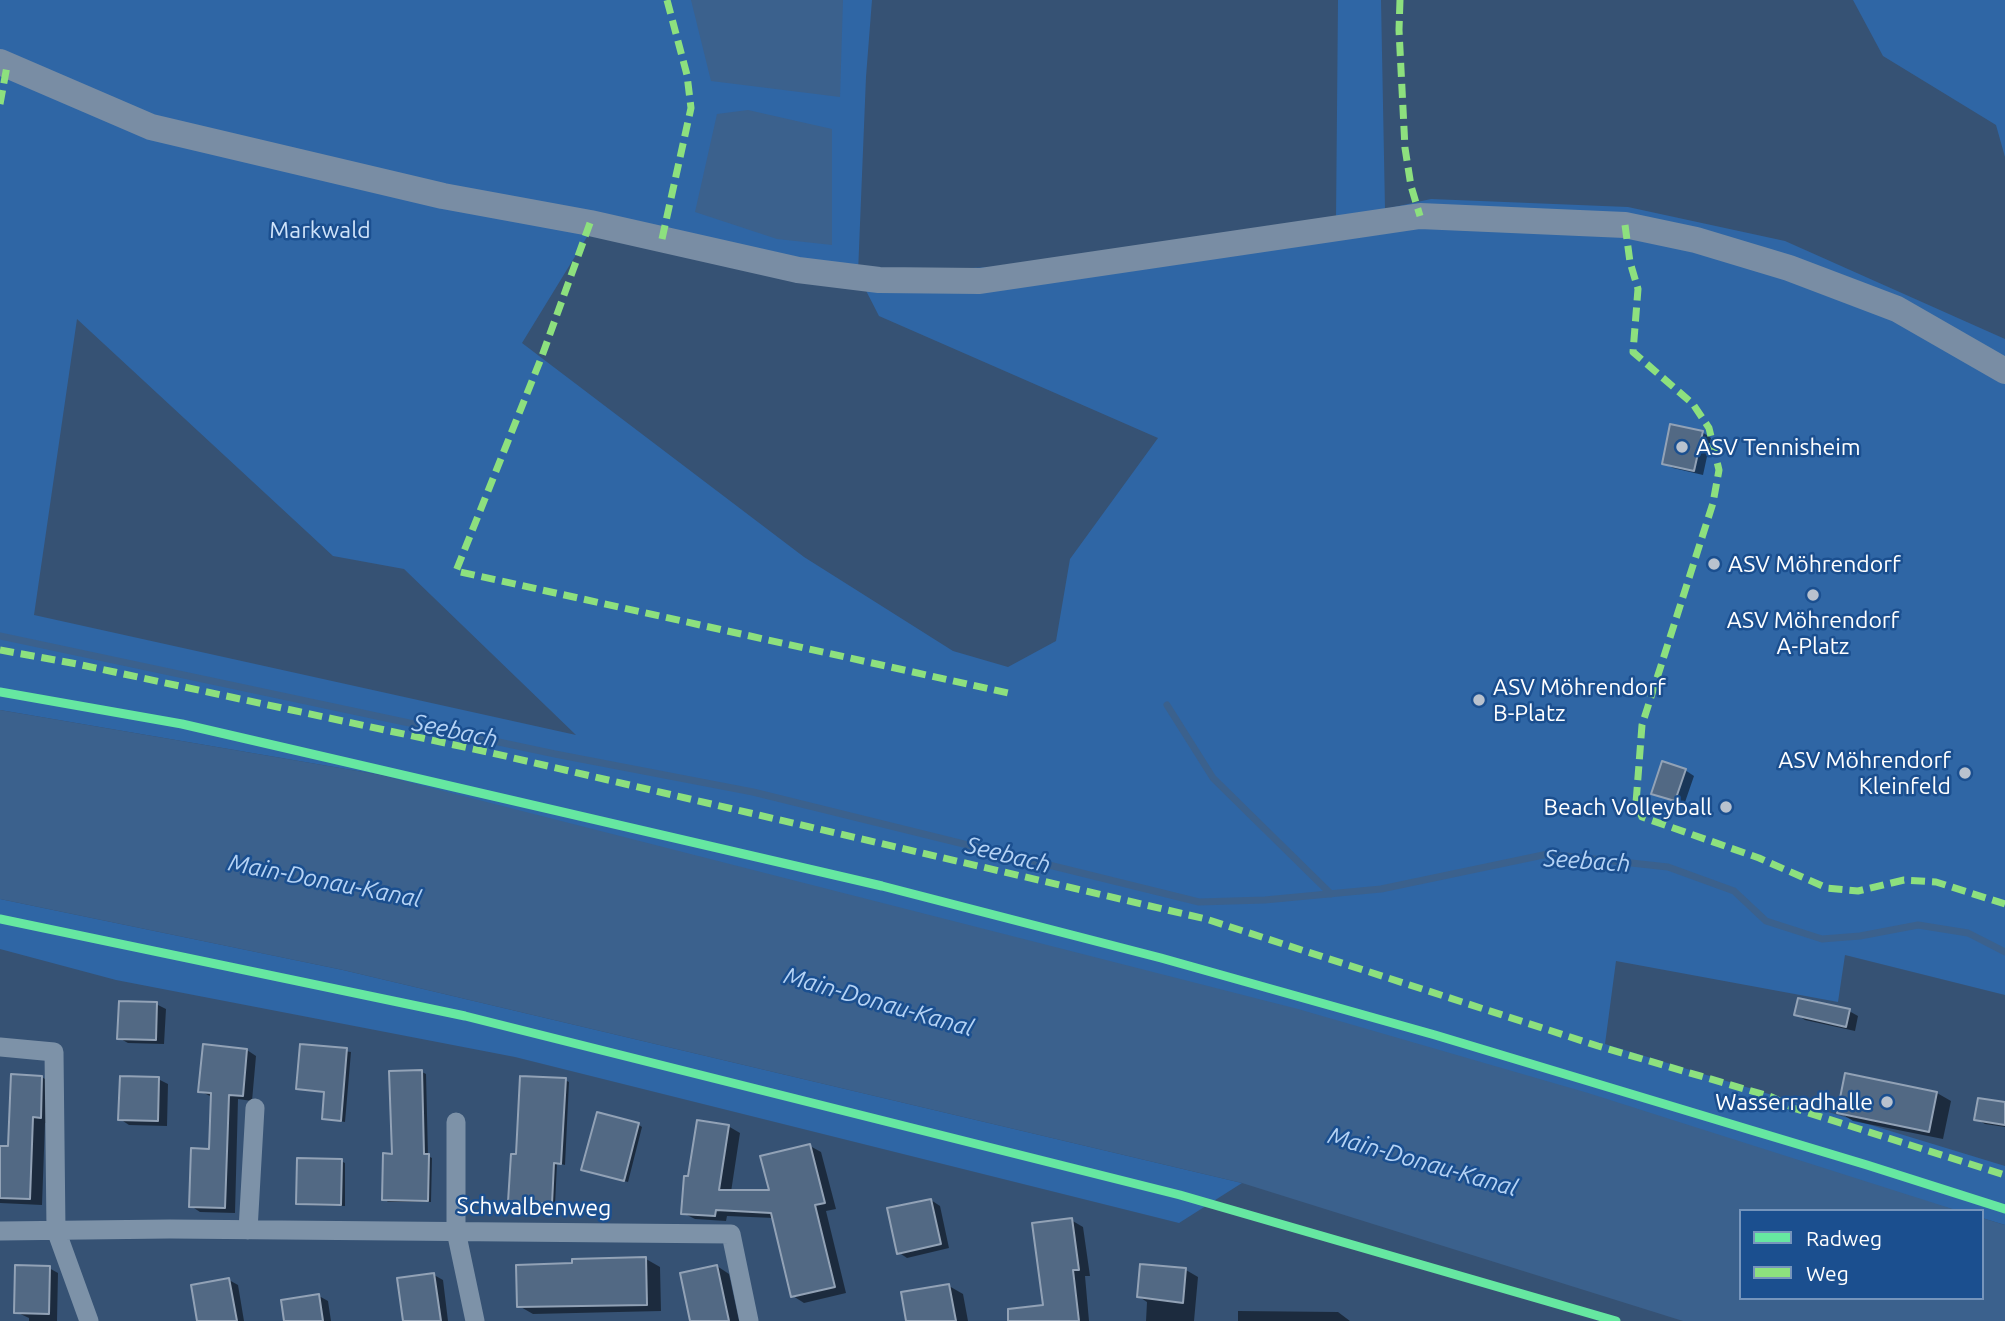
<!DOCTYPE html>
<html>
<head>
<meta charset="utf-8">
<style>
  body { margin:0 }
  #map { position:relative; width:2005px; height:1321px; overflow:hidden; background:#365274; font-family:Ubuntu,sans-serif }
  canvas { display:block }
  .legend { position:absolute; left:1739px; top:1209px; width:245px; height:91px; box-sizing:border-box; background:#1b4f8f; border:2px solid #7695bc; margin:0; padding:9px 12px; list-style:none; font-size:21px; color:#fff }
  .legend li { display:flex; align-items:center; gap:14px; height:35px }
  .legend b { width:35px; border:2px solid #7695bc }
</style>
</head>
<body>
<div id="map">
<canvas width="2005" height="1321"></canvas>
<ul class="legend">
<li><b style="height:9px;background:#66e7a1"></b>Radweg</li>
<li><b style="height:9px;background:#8de07e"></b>Weg</li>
</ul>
</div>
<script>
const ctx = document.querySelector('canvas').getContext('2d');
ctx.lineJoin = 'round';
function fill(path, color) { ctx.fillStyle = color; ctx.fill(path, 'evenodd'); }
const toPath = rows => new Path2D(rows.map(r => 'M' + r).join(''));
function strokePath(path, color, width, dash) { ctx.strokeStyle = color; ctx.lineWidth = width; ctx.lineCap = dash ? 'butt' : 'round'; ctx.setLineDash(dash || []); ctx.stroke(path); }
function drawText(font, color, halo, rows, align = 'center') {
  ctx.font = font + ' Ubuntu,sans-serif'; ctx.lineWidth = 5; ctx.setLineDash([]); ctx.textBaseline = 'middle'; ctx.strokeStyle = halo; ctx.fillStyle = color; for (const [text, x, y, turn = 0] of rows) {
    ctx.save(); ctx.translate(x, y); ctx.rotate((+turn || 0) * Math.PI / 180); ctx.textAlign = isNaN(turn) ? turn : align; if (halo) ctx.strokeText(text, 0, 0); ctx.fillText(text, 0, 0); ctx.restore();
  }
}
fill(toPath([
  [0,0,872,0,866,77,858,273,1016,266,1336,221,1338,0,1381,0,1385,209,1431,199,1628,207,1785,241,2005,339,2005,995,1845,955,1838,1002,1616,961,1605,1044,2005,1166,2005,1225,1982,1218,1982,1211,1959,1211,381,775,0,710],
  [598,219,857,273,879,316,1158,438,1070,559,1056,641,1008,667,953,651,804,557,522,343],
  [77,319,333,556,404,569,576,735,34,615],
  [1853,0,2005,0,2005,157,1996,125,1883,56],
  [0,899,343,970,1242,1183,1179,1223,515,1057,116,980,0,949]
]), '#2f66a5');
fill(toPath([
  [691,0,843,0,840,97,711,81],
  [748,110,832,129,832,245,777,239,695,212,717,114],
  [0,710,381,775,1298,1009,1588,1093,1959,1211,1741,1211,1741,1298,1982,1298,1982,1218,2005,1225,2005,1321,1683,1321,1242,1183,343,970,0,899]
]), '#3b618d');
fill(toPath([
  [1702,432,1711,438,1703,475,1673,468,1663,463],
  [1685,770,1694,776,1684,805,1653,793],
  [156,1004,166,1009,164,1044,128,1043,119,1038],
  [1849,1011,1858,1016,1855,1031,1805,1020,1796,1014],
  [301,1045,351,1052,345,1122,323,1118,325,1093,298,1088],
  [247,1050,256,1056,252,1101,238,1099,235,1213,200,1212,191,1206,211,1151,212,1097,200,1091],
  [422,1072,426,1074,428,1156,432,1158,431,1202,388,1202,384,1199,394,1155],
  [1847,1075,1937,1093,1951,1101,1943,1139,1853,1121,1839,1112],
  [42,1077,54,1085,53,1123,45,1123,42,1205,0,1203,0,1148,9,1148],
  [158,1079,168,1084,167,1126,129,1125,120,1119],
  [565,1080,569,1082,565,1165,557,1163,555,1206,514,1203,510,1201,517,1156],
  [2005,1104,2005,1127,1985,1124,1976,1119],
  [639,1125,642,1127,628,1182,587,1171],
  [728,1126,740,1133,731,1192,771,1192,810,1146,821,1152,836,1209,826,1211,846,1293,804,1303,793,1296,774,1218,727,1216,726,1221,695,1219,683,1213,690,1178],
  [341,1161,345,1163,345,1206,302,1205,298,1203],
  [931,1200,940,1206,949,1248,907,1258,898,1252],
  [1071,1220,1083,1227,1090,1276,1085,1276,1089,1321,1035,1321,1045,1307],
  [646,1259,660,1267,661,1311,533,1314,519,1306],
  [1142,1265,1186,1270,1198,1277,1194,1321,1146,1321,1147,1302,1138,1296],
  [717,1266,729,1274,739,1321,692,1321],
  [49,1268,58,1273,57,1321,29,1321,29,1318,16,1312],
  [434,1275,443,1280,448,1321,404,1321],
  [229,1280,238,1285,244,1321,199,1321],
  [949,1286,963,1294,968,1321,908,1321],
  [319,1296,328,1301,331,1321,286,1321],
  [1238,1311,1338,1312,1350,1321,1238,1321]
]), '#0007');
strokePath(toPath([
  [0,636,555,754,753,792,1199,902,1265,900,1381,889,1548,854,1668,867,1734,891,1766,921,1822,939,1860,936,1918,925,1968,933,2005,952],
  [1167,705,1213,778,1331,894]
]), '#3b618d', 7);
const building = toPath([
  [1670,424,1703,431,1694,471,1662,464,1670,424],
  [1662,761,1686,769,1675,801,1651,794,1662,761],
  [1798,998,1850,1009,1846,1027,1794,1015,1798,998],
  [119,1001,157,1002,156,1040,117,1039,119,1001],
  [203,1044,247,1049,243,1096,229,1095,225,1208,189,1207,191,1148,209,1149,211,1093,198,1092,203,1044],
  [300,1044,347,1048,341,1121,322,1119,324,1092,296,1089,300,1044],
  [422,1070,424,1154,429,1154,428,1201,382,1200,383,1153,392,1154,389,1071,422,1070],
  [1845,1073,1937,1092,1929,1132,1837,1113,1845,1073],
  [11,1074,42,1076,41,1118,33,1117,30,1199,0,1198,0,1146,8,1146,11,1074],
  [120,1076,159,1077,158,1121,118,1120,120,1076],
  [520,1076,566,1078,561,1164,554,1163,552,1204,508,1202,511,1154,516,1154,520,1076],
  [1978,1098,2005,1102,2005,1125,1974,1120,1978,1098],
  [597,1112,639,1123,624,1181,581,1170,597,1112],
  [697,1120,729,1125,719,1190,769,1190,760,1156,810,1144,825,1203,815,1205,835,1287,791,1297,771,1213,716,1210,715,1216,681,1214,684,1176,688,1176,697,1120],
  [297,1158,342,1159,341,1205,296,1204,297,1158],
  [931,1199,941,1244,897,1254,887,1208,931,1199],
  [1072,1218,1079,1270,1073,1270,1079,1321,1008,1321,1008,1309,1043,1305,1032,1223,1072,1218],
  [646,1257,647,1305,517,1307,516,1265,572,1263,572,1259,646,1257],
  [1140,1264,1186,1268,1183,1303,1137,1297,1140,1264],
  [15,1265,50,1266,49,1314,14,1313,15,1265],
  [717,1265,729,1321,690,1321,680,1273,717,1265],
  [434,1273,441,1321,403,1321,397,1278,434,1273],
  [229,1278,237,1321,197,1321,191,1285,229,1278],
  [949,1284,956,1321,906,1321,901,1292,949,1284],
  [319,1294,323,1321,284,1321,281,1300,319,1294]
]);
fill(building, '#526984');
strokePath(building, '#92a2b6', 2);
strokePath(toPath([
  [0,1047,54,1052,56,1230,89,1321],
  [456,1122,456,1231,475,1321],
  [248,1230,255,1108],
  [0,1231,170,1229,731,1234,749,1321]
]), '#7d92a8', 19);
strokePath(toPath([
  [0,62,151,127,443,196,590,223,798,270,879,280,980,281,1420,216,1625,225,1696,240,1789,268,1897,309,2005,371]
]), '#798da4', 26);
strokePath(toPath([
  [1400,0,1399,30,1405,148,1411,186,1420,216],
  [0,104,7,66],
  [590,223,542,356,456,571,1008,693],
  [1625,225,1630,262,1638,289,1633,352,1693,404,1709,428,1719,470,1713,503,1642,725,1636,803,1642,817,1759,858,1827,888,1858,891,1904,880,1936,882,2005,904],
  [662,239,691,108,687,75,667,0],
  [0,650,77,664,492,753,1206,919,1598,1046,1772,1097,1793,1108,2005,1175]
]), '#8de07e', 7, [14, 7]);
strokePath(toPath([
  [0,692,182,724,882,886,1161,958,1435,1035,1867,1165,2005,1209],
  [0,919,465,1016,1180,1195,1616,1321]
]), '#66e7a1', 9);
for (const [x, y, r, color] of [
  [1682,447,7,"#b9c2ce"],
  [1714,564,7,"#b9c2ce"],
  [1813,595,7,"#b9c2ce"],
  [1479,700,7,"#b9c2ce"],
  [1965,773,7,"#b9c2ce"],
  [1726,807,7,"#b9c2ce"],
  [1887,1102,7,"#b9c2ce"]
]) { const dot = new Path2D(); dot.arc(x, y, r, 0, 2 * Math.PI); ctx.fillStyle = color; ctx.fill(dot); strokePath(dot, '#1b4f8f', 2.5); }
drawText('23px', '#cfe3fa', '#1b4f8f', [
  ["Markwald",320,230]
]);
drawText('23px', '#fff', '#1b4f8f', [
  ["ASV Tennisheim",1696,447],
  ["ASV Möhrendorf",1728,564],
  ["ASV Möhrendorf",1813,620,"center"],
  ["A-Platz",1813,646,"center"],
  ["ASV Möhrendorf",1493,687],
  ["B-Platz",1493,713],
  ["ASV Möhrendorf",1951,760,"right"],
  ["Kleinfeld",1951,786,"right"],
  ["Beach Volleyball",1712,807,"right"],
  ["Wasserradhalle",1873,1102,"right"]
], 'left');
drawText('23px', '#fff', '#1b4f8f', [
  ["Schwalbenweg",534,1207,1]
]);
drawText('italic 24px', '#b5d3f5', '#1b4f8f', [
  ["Seebach",455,731,12],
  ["Seebach",1008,855,14],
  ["Seebach",1587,861,4],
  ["Main-Donau-Kanal",325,881,11],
  ["Main-Donau-Kanal",879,1002,16],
  ["Main-Donau-Kanal",1423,1162,16]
]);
</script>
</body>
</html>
